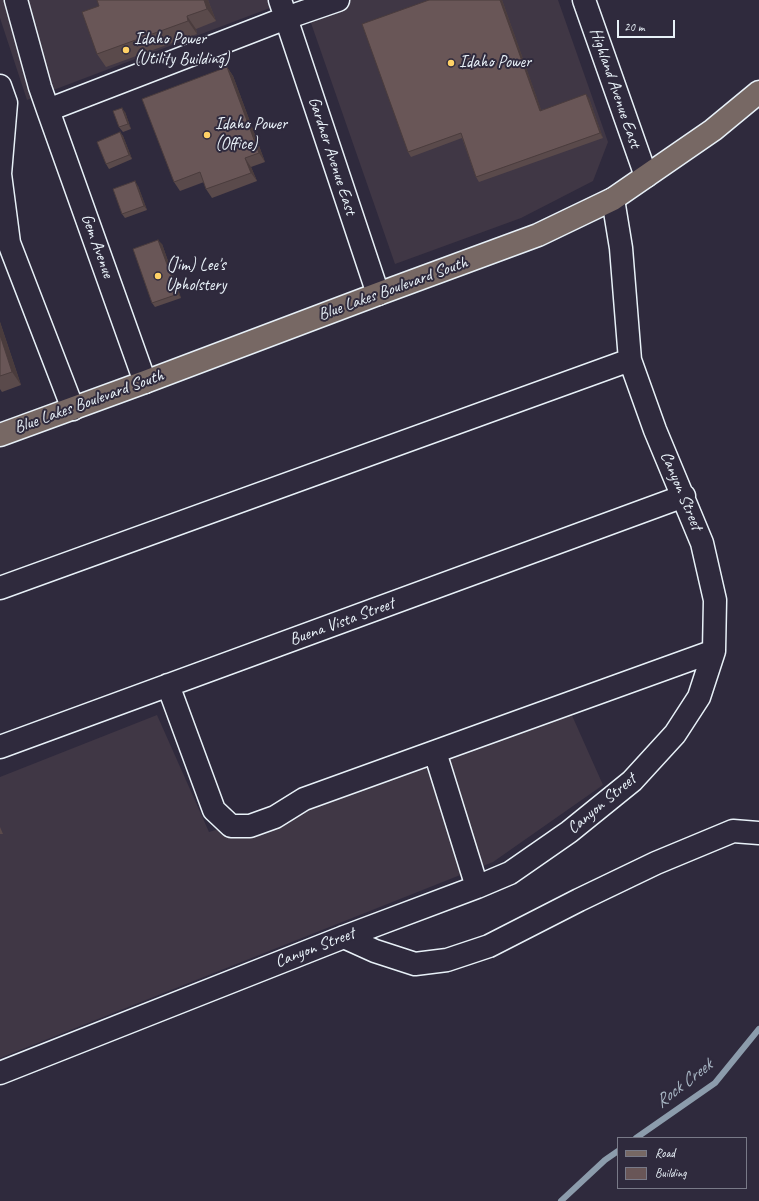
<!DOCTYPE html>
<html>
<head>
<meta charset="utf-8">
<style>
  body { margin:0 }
  #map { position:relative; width:759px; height:1201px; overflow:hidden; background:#2f2a3d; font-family:Caveat,sans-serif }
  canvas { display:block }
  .legend { position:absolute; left:617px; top:1137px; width:130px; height:52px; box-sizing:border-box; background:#2f2a3d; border:1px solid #797a88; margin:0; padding:5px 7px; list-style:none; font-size:12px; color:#e8f1f8 }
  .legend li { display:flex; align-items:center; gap:8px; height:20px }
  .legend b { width:20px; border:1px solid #797a88 }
  .scale { position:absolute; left:617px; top:20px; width:58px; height:18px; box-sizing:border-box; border:2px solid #e8f1f8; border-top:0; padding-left:5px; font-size:12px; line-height:14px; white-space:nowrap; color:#e8f1f8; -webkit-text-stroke:3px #2f2a3d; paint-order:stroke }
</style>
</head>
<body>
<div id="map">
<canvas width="759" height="1201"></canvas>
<ul class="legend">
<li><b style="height:5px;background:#776864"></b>Road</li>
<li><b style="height:11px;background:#695657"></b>Building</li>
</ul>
<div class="scale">20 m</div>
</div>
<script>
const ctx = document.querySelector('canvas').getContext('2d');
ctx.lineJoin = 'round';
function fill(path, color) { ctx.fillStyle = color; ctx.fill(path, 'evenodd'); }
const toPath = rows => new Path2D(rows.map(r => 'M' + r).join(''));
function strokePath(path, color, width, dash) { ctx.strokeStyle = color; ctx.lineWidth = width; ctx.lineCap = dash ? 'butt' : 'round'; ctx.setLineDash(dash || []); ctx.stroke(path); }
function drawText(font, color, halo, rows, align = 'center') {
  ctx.font = font + ' Caveat,sans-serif'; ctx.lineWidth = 4; ctx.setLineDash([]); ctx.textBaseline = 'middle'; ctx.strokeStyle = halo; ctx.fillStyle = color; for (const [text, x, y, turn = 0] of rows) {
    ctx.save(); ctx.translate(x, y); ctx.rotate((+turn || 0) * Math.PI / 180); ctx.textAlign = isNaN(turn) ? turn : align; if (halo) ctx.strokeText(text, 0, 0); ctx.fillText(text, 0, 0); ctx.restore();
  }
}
fill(toPath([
  [0,0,291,0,27,100,0,18],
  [303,0,558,0,608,142,593,181,521,218,395,264],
  [570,711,603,785,493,862,0,1058,0,777,157,715,209,832,305,803]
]), '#403745');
strokePath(toPath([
  [636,1138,715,1083,759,1029],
  [561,1201,605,1160,618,1151]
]), '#8c9cac', 6);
const minor = toPath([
  [16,0,40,87,48,110,145,382],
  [280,0,378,294],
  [584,0,646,176],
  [0,86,6,103,0,174,9,243,73,409],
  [48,110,286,18,338,0],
  [0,588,630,360],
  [168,685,214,810,231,826,250,826,275,817,304,799,714,651],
  [0,747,684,496],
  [435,752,477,887],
  [344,937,375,951,415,964,447,960,489,946,579,900,656,863,733,831,759,833],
  [0,1073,344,937,477,887,510,873,569,832,632,781,675,734,699,697,714,651,715,600,702,543,655,430,630,360,621,248,613,199]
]);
const major = toPath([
  [0,435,145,382,378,294,538,235,613,199,713,130,759,92]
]);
strokePath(minor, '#e8f1f8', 25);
strokePath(major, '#e8f1f8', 25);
strokePath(minor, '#2f2a3d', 22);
strokePath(major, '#776864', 22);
fill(toPath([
  [208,0,216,21,196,29,197,34,106,67,97,54,99,6],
  [429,0,502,0,541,110,589,98,603,138,479,182,476,177,462,138,411,157,408,152],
  [227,67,233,76,265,162,251,167,257,181,212,198,206,189,204,182,180,191,174,182],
  [125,112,131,129,123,132,119,127],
  [120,132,123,136,132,159,109,169,106,164],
  [138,186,147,210,125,218,122,214],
  [162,244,181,298,155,307,152,303],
  [0,322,21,385,2,392,0,389],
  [0,827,3,834,0,834]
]), '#5a4a4b');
fill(toPath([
  [204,0,208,0,216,21,207,9],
  [500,0,502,0,543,115,540,111],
  [187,16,196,29,197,34,188,21],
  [227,67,233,76,265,162,259,153],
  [586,94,589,98,603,138,600,133],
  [122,108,125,112,131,129,128,124],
  [120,132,123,136,132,159,129,155],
  [245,158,251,167,257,181,251,173],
  [135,181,138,186,147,210,144,206],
  [158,240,162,244,181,298,178,294],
  [0,322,21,385,12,372,0,335]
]), '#4a3c3d');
const building = toPath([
  [97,0,204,0,207,9,187,16,188,21,97,54,82,12,99,6,97,0],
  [429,0,500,0,540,111,586,94,600,133,476,177,461,133,408,152,362,24,429,0],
  [227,67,259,153,245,158,251,173,206,189,200,172,174,182,142,99,227,67],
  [122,108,128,124,119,127,113,111,122,108],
  [120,132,129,155,106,164,97,142,120,132],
  [135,181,144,206,122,214,113,189,135,181],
  [158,240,178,294,152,303,133,249,158,240],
  [0,335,12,372,0,376,0,335]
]);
fill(building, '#695657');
strokePath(building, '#4a3c3d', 1);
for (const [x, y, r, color] of [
  [126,50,4,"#ffd166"],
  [451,63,4,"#ffd166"],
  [207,135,4,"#ffd166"],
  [158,276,4,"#ffd166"]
]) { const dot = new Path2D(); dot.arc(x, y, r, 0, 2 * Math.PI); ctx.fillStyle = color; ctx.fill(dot); strokePath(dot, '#2f2a3d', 1.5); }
drawText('17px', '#e8f1f8', '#2f2a3d', [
  ["Idaho Power",134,40],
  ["(Utility Building)",134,60],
  ["Idaho Power",459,63],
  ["Idaho Power",215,125],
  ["(Office)",215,145],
  ["(Jim) Lee's",166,266],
  ["Upholstery",166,286]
], 'left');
drawText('17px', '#e8f1f8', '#2f2a3d', [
  ["Highland Avenue East",615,88,71],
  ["Gardner Avenue East",332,156,72],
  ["Gem Avenue",97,246,70],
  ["Blue Lakes Boulevard South",393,289,-20],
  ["Blue Lakes Boulevard South",89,402,-20],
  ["Canyon Street",681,491,67],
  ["Buena Vista Street",342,622,-20],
  ["Canyon Street",602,804,-40],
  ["Canyon Street",315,948,-21]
]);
drawText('italic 18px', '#aab8c6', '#2f2a3d', [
  ["Rock Creek",684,1084,-38]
]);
</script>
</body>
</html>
